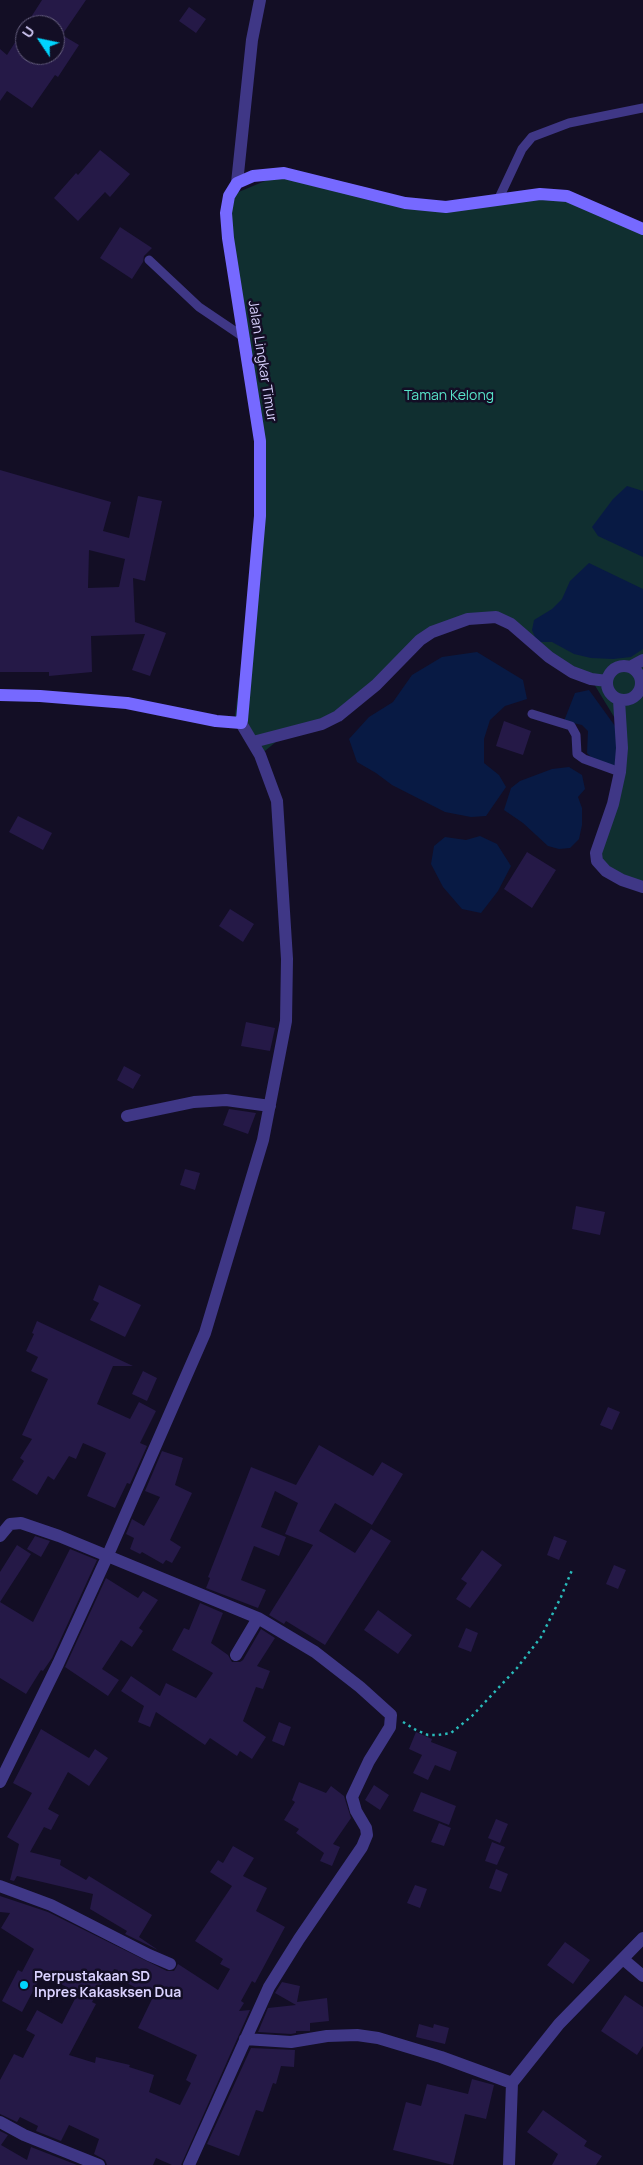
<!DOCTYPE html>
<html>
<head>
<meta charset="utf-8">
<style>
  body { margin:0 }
  #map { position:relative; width:643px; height:2165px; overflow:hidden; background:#130e25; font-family:Manrope,sans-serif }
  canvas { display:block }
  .north { position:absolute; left:15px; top:15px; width:50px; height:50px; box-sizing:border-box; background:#130e25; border:1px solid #635c7c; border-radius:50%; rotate:304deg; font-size:14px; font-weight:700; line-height:20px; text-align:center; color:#dad2ff }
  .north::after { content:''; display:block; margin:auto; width:18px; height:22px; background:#00d4fd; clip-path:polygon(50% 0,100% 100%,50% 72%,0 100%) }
</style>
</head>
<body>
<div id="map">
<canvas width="643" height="2165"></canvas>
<div class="north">U</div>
</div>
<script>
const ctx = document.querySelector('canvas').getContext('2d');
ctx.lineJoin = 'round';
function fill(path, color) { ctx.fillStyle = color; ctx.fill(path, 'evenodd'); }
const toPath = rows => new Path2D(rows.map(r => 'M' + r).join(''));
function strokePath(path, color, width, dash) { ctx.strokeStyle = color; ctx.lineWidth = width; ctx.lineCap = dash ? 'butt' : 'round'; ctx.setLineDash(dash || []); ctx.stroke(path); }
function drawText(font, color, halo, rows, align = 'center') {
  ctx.font = font + ' Manrope,sans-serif'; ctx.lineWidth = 5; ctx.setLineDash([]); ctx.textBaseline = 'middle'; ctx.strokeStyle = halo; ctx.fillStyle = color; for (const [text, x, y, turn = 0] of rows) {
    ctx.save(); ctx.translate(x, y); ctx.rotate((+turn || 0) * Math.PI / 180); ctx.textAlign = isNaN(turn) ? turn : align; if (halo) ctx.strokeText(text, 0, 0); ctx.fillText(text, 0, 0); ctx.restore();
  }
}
fill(toPath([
  [284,173,405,203,567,196,643,229,643,887,622,880,596,853,613,804,622,730,591,679,497,617,449,626,421,640,322,724,288,732,260,755,234,723,260,516,260,441,242,336,229,196]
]), '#102f30');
fill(toPath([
  [627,486,643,491,643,557,598,536,592,527,613,499],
  [589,563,643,589,643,649,631,657,613,659,591,658,574,654,552,642,537,642,532,630,534,620,552,609,562,599,570,581],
  [477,652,523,680,527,699,505,706,490,720,484,739,484,763,499,775,506,787,486,816,471,817,445,812,392,785,376,773,357,762,349,739,369,717,393,702,412,675,442,657],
  [589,690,615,726,618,734,615,768,593,759,587,753,588,731,582,725,564,721,575,693],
  [569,767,582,775,585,789,578,797,582,808,582,825,579,839,570,848,559,849,548,846,523,823,504,810,511,788,520,781,552,769],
  [480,836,497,844,511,866,498,891,481,913,462,909,443,887,431,864,434,846,445,837,466,840]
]), '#081a44');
fill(toPath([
  [42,0,86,0,62,35,79,45,58,77,55,75,32,108,7,91,0,101,0,49,7,55,25,27,25,55,55,55,55,25,26,25],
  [189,7,206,19,196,33,179,21],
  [100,150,130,174,110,197,105,192,78,221,54,198,76,173,78,175],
  [120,227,152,248,144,256,143,262,132,279,100,258],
  [0,470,111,502,103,531,129,538,138,496,162,501,145,581,133,578,135,622,166,633,150,676,132,670,145,634,91,636,92,672,49,676,49,672,0,672],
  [89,550,125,559,119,587,88,588],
  [504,721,531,731,523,755,496,746],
  [18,816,52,833,43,850,9,832],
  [527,852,556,870,532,908,504,889],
  [230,909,254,924,243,942,219,926],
  [246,1022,275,1028,270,1051,241,1046],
  [124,1066,141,1075,133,1089,117,1080],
  [229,1109,256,1113,248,1134,223,1125],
  [185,1169,200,1173,195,1190,180,1185],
  [576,1206,605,1212,600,1235,572,1229],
  [99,1285,141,1305,125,1337,90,1320,99,1303,93,1300],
  [37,1321,133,1366,113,1366,97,1404,130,1419,139,1402,156,1411,140,1443,147,1446,130,1484,127,1483,115,1508,87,1496,106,1453,83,1443,76,1459,69,1456,54,1480,48,1476,37,1495,12,1480,24,1461,20,1458,32,1439,22,1435,48,1379,31,1371,38,1357,26,1351,34,1334,32,1333],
  [143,1371,157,1378,147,1401,132,1394],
  [608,1407,620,1412,612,1430,600,1425],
  [319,1445,373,1476,382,1462,403,1474,372,1525,335,1503,319,1531,355,1553,371,1529,391,1541,325,1645,286,1621,284,1624,269,1615,313,1545,285,1534,298,1503,275,1491,261,1527,286,1537,279,1556,254,1546,241,1580,266,1590,258,1608,206,1588,210,1578,208,1577,251,1467,296,1485],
  [162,1451,183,1458,175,1485,192,1493,170,1540,181,1547,172,1563,166,1560,163,1564,142,1552,140,1554,130,1549,134,1538,126,1534,132,1519,144,1526,160,1497,145,1491],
  [35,1536,50,1541,41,1557,27,1549],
  [554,1536,567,1541,559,1560,547,1555],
  [17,1545,31,1554,0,1602,33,1622,70,1549,97,1560,52,1658,43,1671,41,1670,26,1694,0,1678,0,1572],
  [482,1550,502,1565,470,1608,456,1599,467,1583,461,1579],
  [614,1565,626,1570,618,1589,606,1584],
  [106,1578,138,1598,143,1591,158,1600,139,1628,143,1631,132,1647,121,1640,102,1669,119,1680,108,1696,65,1667],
  [200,1603,223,1613,211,1643,228,1655,232,1662,240,1662,243,1660,261,1629,275,1638,257,1666,270,1671,263,1689,256,1687,243,1721,266,1737,252,1759,240,1751,237,1756,210,1738,205,1745,156,1712,150,1727,138,1722,144,1706,121,1691,131,1676,160,1696,166,1683,196,1698,213,1673,172,1650,184,1628,189,1630],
  [378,1610,412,1635,398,1654,364,1630],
  [466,1628,478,1633,471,1652,458,1647],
  [279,1722,291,1727,284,1746,272,1741],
  [41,1729,89,1758,95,1749,108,1758,89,1786,68,1772,48,1809,59,1815,51,1830,44,1827,30,1852,61,1860,60,1865,86,1880,89,1876,152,1915,139,1937,158,1950,125,1934,127,1931,90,1909,93,1894,17,1876,14,1881,10,1880,19,1844,7,1837,32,1793,13,1783],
  [416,1732,432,1739,431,1742,457,1752,450,1771,435,1765,428,1780,413,1773,422,1755,409,1749],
  [299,1782,326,1793,331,1786,344,1796,351,1818,333,1844,340,1847,332,1866,320,1861,324,1853,296,1833,299,1829,284,1820,295,1802,292,1800],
  [374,1785,389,1795,380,1810,365,1800],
  [421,1792,456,1806,449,1825,413,1811],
  [496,1819,508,1824,500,1843,488,1838],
  [439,1823,451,1828,444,1846,431,1842],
  [492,1842,505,1847,497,1865,485,1861],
  [233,1846,254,1858,243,1876,267,1888,256,1911,285,1927,255,1983,252,1981,241,2001,244,2003,239,2011,250,2010,181,2165,172,2165,156,2158,153,2165,107,2165,105,2160,94,2154,99,2139,69,2125,61,2141,36,2131,38,2126,20,2117,17,2122,0,2114,0,2080,14,2054,23,2058,35,2035,26,2030,37,2010,62,2024,78,1993,42,1974,22,2012,2,2001,18,1970,22,1972,34,1949,1,1928,10,1913,0,1912,0,1896,48,1912,167,1971,174,1971,178,1964,218,1990,230,1969,220,1964,223,1959,195,1941,232,1886,210,1872,218,1860,223,1863],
  [114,1969,118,1970,116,1977,153,1997,138,2028,197,2055,186,2080,191,2083,180,2105,149,2092,154,2075,129,2067,130,2065,96,2057,95,2063,69,2055,96,2004,92,2002,108,1972,112,1974],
  [496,1869,508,1874,501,1892,489,1888],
  [415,1885,427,1889,420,1908,407,1903],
  [565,1942,590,1960,573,1984,547,1965],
  [282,1982,300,1986,297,2002,327,1998,329,2021,310,2023,310,2031,296,2031,296,2033,291,2034,258,2032,268,2008,296,2005,275,1993],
  [625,1995,643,2007,643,2046,637,2055,601,2031],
  [419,2024,433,2028,434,2024,449,2028,445,2044,416,2037],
  [251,2048,295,2050,294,2067,281,2066,276,2084,273,2083,263,2112,256,2110,239,2156,207,2144],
  [472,2079,494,2085,486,2119,465,2114,453,2165,393,2150,406,2102,421,2106,427,2084,468,2094],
  [543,2110,587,2141,584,2146,602,2156,596,2165,552,2165,558,2154,527,2132],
  [0,2131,8,2135,1,2145,27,2160,31,2147,77,2165,0,2165]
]), '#251947');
strokePath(toPath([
  [403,1722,416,1730,428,1735,438,1735,451,1733,472,1716,517,1668,541,1637,561,1597,572,1570]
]), '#29bbbb', 2.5, [2.5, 4]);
strokePath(toPath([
  [499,198,522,149,532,137,569,123,643,108],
  [149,260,199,307,242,336],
  [532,714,571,726,576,735,577,754,584,759,620,772]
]), '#3f3786', 9);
strokePath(toPath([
  [237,183,252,40,260,0],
  '607 683a17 17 0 1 1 34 0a17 17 0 1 1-34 0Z',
  [630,667,643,660],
  [619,700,622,748,620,772,613,804,596,853,597,861,606,871,622,880,643,887],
  [253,742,322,724,338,716,376,685,420,640,432,632,468,619,496,617,511,624,549,657,572,672,591,679,607,681],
  [127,1116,194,1102,226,1100,270,1106],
  [0,1536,10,1524,21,1523,59,1536,258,1618,315,1652,360,1687,391,1715,390,1727,369,1761,352,1797,356,1811,366,1828,367,1835,362,1847,299,1939,269,1987,189,2165],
  [236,1655,258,1618],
  [0,1782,58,1664,107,1557,205,1333,263,1140,286,1021,287,959,277,801,260,755,241,723],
  [0,1886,51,1905,149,1955,170,1964],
  [623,1959,643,1976],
  [245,2039,291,2042,327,2036,357,2035,378,2038,441,2057,512,2083,509,2165],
  [512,2083,559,2024,643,1938],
  [0,2122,24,2135,99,2165]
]), '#3f3786', 12);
strokePath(toPath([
  [0,695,40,696,127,703,216,721,241,723,242,720,260,516,260,441,228,238,226,213,229,196,237,183,253,176,284,173,405,203,446,207,540,194,567,196,643,229]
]), '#7669ff', 12);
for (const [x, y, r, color] of [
  [24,1985,5,"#00d4fd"]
]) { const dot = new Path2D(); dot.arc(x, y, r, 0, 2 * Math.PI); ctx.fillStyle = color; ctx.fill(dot); strokePath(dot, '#130e25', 2); }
drawText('14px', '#dad2ff', '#130e25', [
  ["Jalan Lingkar Timur",262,361,81]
]);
drawText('14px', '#58e5ca', '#130e25', [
  ["Taman Kelong",449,396]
]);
drawText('bold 14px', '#dad2ff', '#130e25', [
  ["Perpustakaan SD",34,1977],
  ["Inpres Kakasksen Dua",34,1993]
], 'left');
</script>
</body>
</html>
